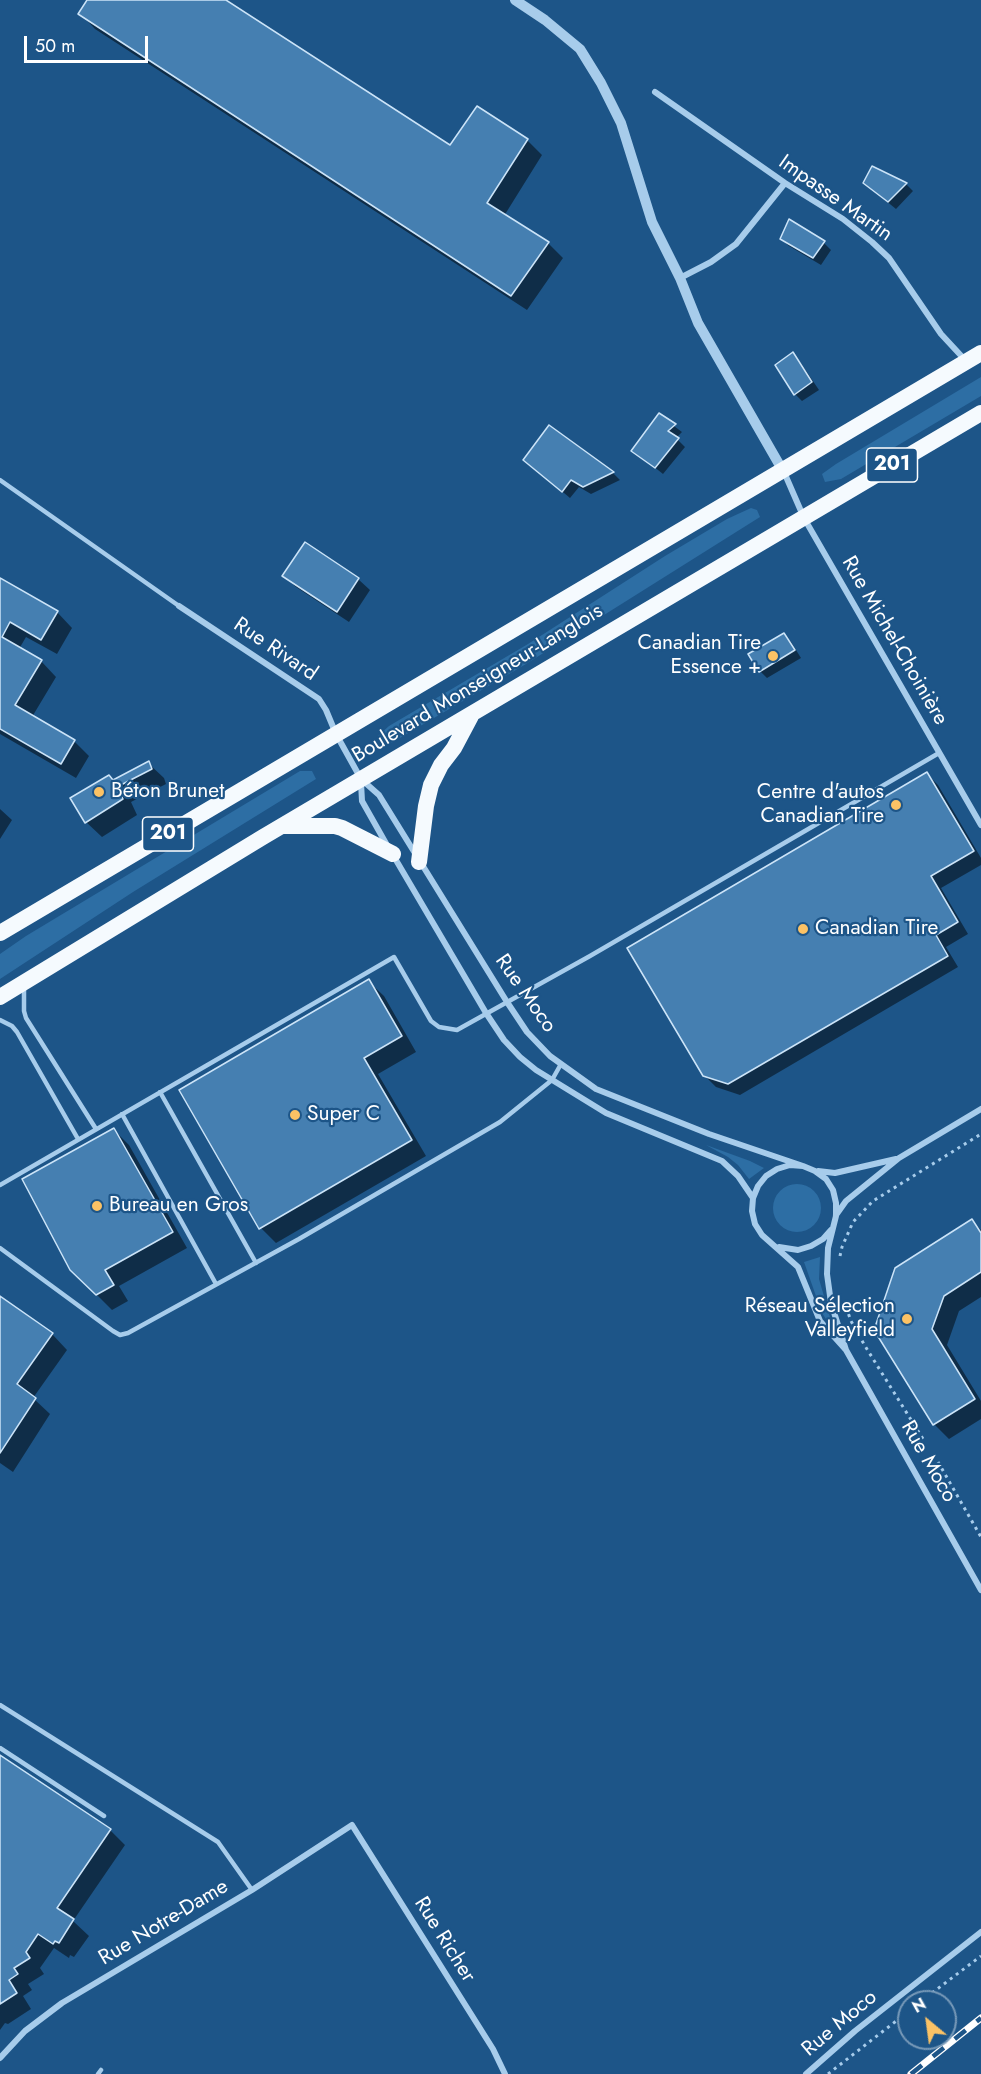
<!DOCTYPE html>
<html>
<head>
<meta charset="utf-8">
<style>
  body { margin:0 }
  #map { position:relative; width:981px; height:2074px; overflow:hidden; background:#1d5588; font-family:Jost,sans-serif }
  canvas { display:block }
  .north { position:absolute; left:897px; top:1990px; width:60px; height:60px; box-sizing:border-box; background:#1d5588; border:2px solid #7799b8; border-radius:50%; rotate:331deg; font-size:16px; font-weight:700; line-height:24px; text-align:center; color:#fff }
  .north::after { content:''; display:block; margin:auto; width:21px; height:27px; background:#fbc265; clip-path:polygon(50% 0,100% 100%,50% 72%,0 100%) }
  .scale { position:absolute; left:24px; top:36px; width:124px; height:27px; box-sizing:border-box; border:3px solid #fff; border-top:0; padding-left:8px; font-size:18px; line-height:21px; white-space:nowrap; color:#fff; -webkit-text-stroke:4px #1d5588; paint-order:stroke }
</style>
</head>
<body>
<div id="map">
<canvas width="981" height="2074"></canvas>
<div class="north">N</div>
<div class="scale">50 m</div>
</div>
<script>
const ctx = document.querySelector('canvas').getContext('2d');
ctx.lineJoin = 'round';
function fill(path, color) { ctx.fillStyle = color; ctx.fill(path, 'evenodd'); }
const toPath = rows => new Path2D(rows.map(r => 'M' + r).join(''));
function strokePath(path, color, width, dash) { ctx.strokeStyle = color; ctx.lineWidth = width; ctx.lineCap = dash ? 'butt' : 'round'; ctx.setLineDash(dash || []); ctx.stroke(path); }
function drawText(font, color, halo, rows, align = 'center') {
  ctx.font = font + ' Jost,sans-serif'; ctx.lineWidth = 4.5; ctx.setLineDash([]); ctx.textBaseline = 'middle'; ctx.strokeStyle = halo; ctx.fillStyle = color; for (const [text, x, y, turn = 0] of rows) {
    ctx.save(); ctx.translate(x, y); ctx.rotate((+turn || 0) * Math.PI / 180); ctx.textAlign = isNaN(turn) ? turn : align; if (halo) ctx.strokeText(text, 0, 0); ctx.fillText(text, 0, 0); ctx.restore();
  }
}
fill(toPath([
  [981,377,981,396,841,479,825,482,822,474,836,464],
  [751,508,757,510,760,517,526,664,393,742,383,746,378,736,389,726,528,644,665,556,727,519],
  [300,771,312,771,316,779,133,892,0,979,0,954,26,936],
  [706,1145,750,1161,764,1168,749,1179,738,1165,728,1157],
  '773 1208a24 24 0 1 1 48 0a24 24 0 1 1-48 0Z',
  [820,1257,819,1279,834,1331,822,1313,804,1262]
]), '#2d6ea4');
fill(toPath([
  [89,0,223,0,450,147,527,140,542,155,504,216,548,243,563,258,527,310,95,29,80,13],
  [864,183,906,184,913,191,896,209],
  [789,221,824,243,831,250,821,265,789,246,781,239],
  [793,354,800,362,819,390,802,401,795,394],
  [659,415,682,432,676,438,685,447,663,474,633,450],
  [549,427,613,473,620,480,591,494,579,487,570,498,533,467],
  [305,544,358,579,370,590,349,622,296,587,284,576],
  [0,580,57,612,72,628,57,654,26,637,19,649,41,661,56,677,32,717,74,741,89,756,76,778,0,734],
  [784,635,791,642,801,658,767,678,760,671],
  [148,763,164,778,166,784,131,802,137,815,102,837,86,822,114,782],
  [927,774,938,785,981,858,981,865,941,888,968,934,946,947,958,967,740,1095,716,1087,704,1075],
  [0,809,12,820,0,839],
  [368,981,384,996,416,1052,378,1074,426,1156,276,1243,261,1228],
  [114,1130,129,1145,187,1248,119,1286,128,1301,112,1310,72,1270],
  [972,1221,981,1230,981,1297,959,1311,947,1345,981,1401,981,1419,949,1439,934,1424,876,1330],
  [0,1297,52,1334,67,1350,33,1398,50,1414,13,1472,0,1463],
  [0,1757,110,1830,125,1845,73,1921,89,1936,74,1957,70,1955,69,1958,54,1948,40,1968,44,1974,28,1984,32,1990,23,1996,31,2009,8,2024,5,2023,0,2030]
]), '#0007');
const building = toPath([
  [87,0,226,0,450,145,477,106,528,139,487,203,549,242,511,296,78,14,87,0],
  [872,166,907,183,888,202,863,183,872,166],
  [789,219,825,241,813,258,780,239,789,219],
  [793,352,812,382,794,395,775,365,793,352],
  [659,413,676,424,668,431,679,438,655,468,631,451,659,413],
  [549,425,614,472,583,487,571,480,562,492,523,460,549,425],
  [305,542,359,578,337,612,282,576,305,542],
  [0,578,58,611,41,640,10,622,2,637,42,660,15,705,75,740,61,764,0,729,0,578],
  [784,633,795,650,759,672,748,654,784,633],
  [149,761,152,769,117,787,123,799,85,823,70,798,109,775,113,780,149,761],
  [927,772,974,851,931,876,958,922,936,935,948,956,728,1084,703,1076,627,948,927,772],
  [369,979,402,1036,364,1058,412,1140,259,1229,179,1090,369,979],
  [114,1128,173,1232,105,1270,114,1285,96,1295,70,1270,22,1179,114,1128],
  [972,1219,981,1233,981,1272,944,1296,932,1329,975,1399,933,1425,874,1330,895,1268,972,1219],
  [0,1296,53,1333,17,1384,36,1398,0,1453,0,1296],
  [0,1755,111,1829,57,1908,74,1919,59,1943,55,1941,53,1944,38,1934,26,1952,30,1958,14,1968,18,1974,9,1980,17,1993,0,2004,0,1755]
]);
fill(building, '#457fb1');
strokePath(building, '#cce4f8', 1.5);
strokePath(toPath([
  [840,1256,842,1247,853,1222,873,1201,981,1134],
  [846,1307,851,1321,865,1346,923,1439],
  [938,1462,981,1537],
  [920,2002,981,1956],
  [828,2074,909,2011]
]), '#a7cceb', 3, [3, 4.5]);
strokePath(toPath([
  [0,480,179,606],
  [24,987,24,1011,26,1018,96,1129],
  [0,1020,12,1026,17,1032,78,1139],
  [160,1092,256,1263],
  [122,1114,216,1284],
  [0,1185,394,957,431,1021,439,1027,457,1030,590,956,939,753],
  [0,1248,113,1331,120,1335,128,1333,299,1239,500,1122,552,1080,561,1064],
  [0,1705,218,1842,252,1890],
  [0,1748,104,1816],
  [98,2074,101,2070]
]), '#a7cceb', 4.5);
strokePath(toPath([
  [655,92,785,183,843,219,872,242,889,258,941,334,966,361],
  [680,278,711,262,736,244,785,183],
  [784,472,804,518,981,825],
  [179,606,319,699,326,710,336,734,361,779,379,795,507,1002,527,1032,550,1056,596,1089,709,1134,803,1166],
  [361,783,362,801,388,847],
  [393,855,486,1013,504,1040,520,1057,536,1070,606,1113,722,1161,738,1176,753,1198],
  [818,1171,835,1173,896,1159],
  [836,1215,846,1201,899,1158,981,1109],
  [779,1247,798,1250,811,1246,823,1239,831,1230],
  [846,1350,820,1321,798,1267,762,1235,755,1224,752,1211,753,1198,758,1186,766,1176,777,1169,790,1165,803,1166,815,1171,826,1179,833,1190,836,1203,836,1216,828,1248,827,1274,831,1303,846,1350,981,1590],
  [0,2058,25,2031,62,2003,252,1890,352,1825,493,2049,505,2074],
  [806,2074,855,2031,981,1932]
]), '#a7cceb', 6);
strokePath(toPath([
  [515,0,545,20,580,49,601,83,621,123,652,222,680,278,698,323,783,471]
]), '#a7cceb', 10);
strokePath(toPath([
  [282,826,335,826,342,828,393,854],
  [419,862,426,806,431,785,441,765,454,748,471,716],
  [0,933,981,353],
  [0,997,263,837,981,413]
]), '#f5fafe', 16);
const rail = toPath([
  [911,2074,981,2018]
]);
strokePath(rail, '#fff', 7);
strokePath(rail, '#1d5588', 4.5, [14]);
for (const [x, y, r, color] of [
  [773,656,6,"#fbc265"],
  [99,792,6,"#fbc265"],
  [896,805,6,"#fbc265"],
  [803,929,6,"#fbc265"],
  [295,1115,6,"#fbc265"],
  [97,1206,6,"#fbc265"],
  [907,1319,6,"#fbc265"]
]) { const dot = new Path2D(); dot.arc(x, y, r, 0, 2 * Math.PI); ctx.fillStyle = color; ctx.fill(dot); strokePath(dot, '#1d5588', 2); }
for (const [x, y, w] of [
  [892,465,51],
  [168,834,51]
]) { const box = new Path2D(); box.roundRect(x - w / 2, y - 17, w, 34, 4.5); ctx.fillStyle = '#1d5588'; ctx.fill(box); strokePath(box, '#fff', 1.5); }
drawText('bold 20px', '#fff', null, [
  ["201",892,465],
  ["201",168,834]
]);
drawText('21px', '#fff', '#1d5588', [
  ["Impasse Martin",835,199,35],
  ["Rue Michel-Choinière",894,641,60],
  ["Rue Rivard",275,650,34],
  ["Boulevard Monseigneur-Langlois",478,684,-31],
  ["Rue Moco",525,994,55],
  ["Rue Moco",928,1462,60],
  ["Rue Notre-Dame",164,1923,-31],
  ["Rue Richer",444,1940,58],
  ["Rue Moco",840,2024,-40]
]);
drawText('21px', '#fff', '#1d5588', [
  ["Canadian Tire",761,644,"right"],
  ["Essence +",761,668,"right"],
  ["Béton Brunet",111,792],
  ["Centre d'autos",884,793,"right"],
  ["Canadian Tire",884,817,"right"],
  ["Canadian Tire",815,929],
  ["Super C",307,1115],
  ["Bureau en Gros",109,1206],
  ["Réseau Sélection",895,1307,"right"],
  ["Valleyfield",895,1331,"right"]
], 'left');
</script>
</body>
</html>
